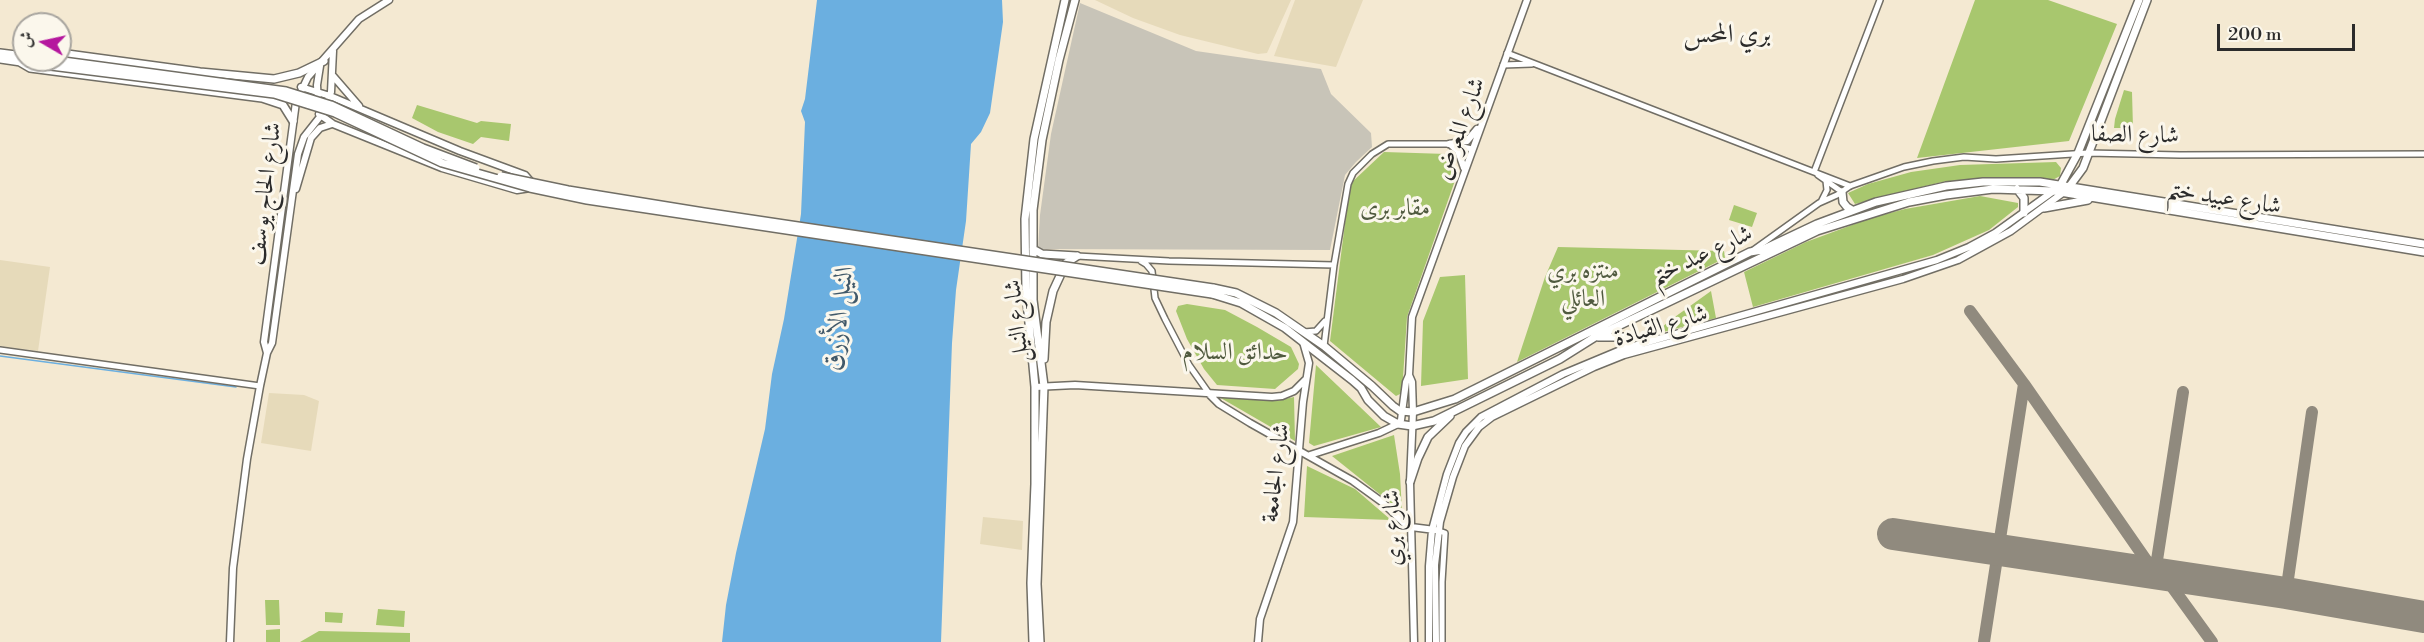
<!DOCTYPE html>
<meta charset="utf-8">
<style>
body{margin:0}
#map{position:relative;width:2424px;height:642px;overflow:hidden;background:#f4e9d2;font-family:"Libre Bodoni",Amiri,serif}
canvas{display:block}
.north{position:absolute;left:12px;top:12px;width:60px;height:60px;box-sizing:border-box;background:#fbf7ec;border:2px solid #a8a59f;border-radius:50%;rotate:279deg;font-size:16px;font-weight:700;line-height:24px;text-align:center;color:#2b2b2b}
.north::after{content:'';display:block;margin:auto;width:21px;height:27px;background:#b5179e;clip-path:polygon(50% 0,100% 100%,50% 72%,0 100%)}
.scale{position:absolute;left:2217px;top:24px;width:138px;height:27px;box-sizing:border-box;border:3px solid #2b2b2b;border-top:0;padding-left:8px;font-size:18px;line-height:21px;white-space:nowrap;color:#2b2b2b;-webkit-text-stroke:4px #fbf7ec;paint-order:stroke}
</style>
<div id="map">
<canvas width="2424" height="642"></canvas>
<div class="north">ش</div>
<div class="scale">200 m</div>
</div>
<script>
const g = document.querySelector('canvas').getContext('2d');
g.lineJoin = 'round';
function fillPath(path, color) { g.fillStyle = color; g.fill(path, 'evenodd'); }
const shape = rows => new Path2D(rows.map(r => 'M' + r).join(''));
function strokePath(path, color, width, dash) { g.strokeStyle = color; g.lineWidth = width; g.lineCap = dash ? 'butt' : 'round'; g.setLineDash(dash || []); g.stroke(path); }
function drawText(font, color, halo, rows, align = 'center') {
  g.font = font + ' "Libre Bodoni",Amiri,serif'; g.lineWidth = 6; g.setLineDash([]); g.textBaseline = 'middle'; g.strokeStyle = halo; g.fillStyle = color; for (const [text, x, y, turn = 0] of rows) {
    g.save(); g.translate(x, y); g.rotate((+turn || 0) * Math.PI / 180); g.textAlign = isNaN(turn) ? turn : align; if (halo) g.strokeText(text, 0, 0); g.fillText(text, 0, 0); g.restore();
  }
}
fillPath(shape([
 [1095,0,1291,0,1267,53,1258,54,1180,35,1133,18],
 [1295,0,1363,0,1336,67,1274,56],
 [0,260,50,267,38,351,0,346],
 [269,393,304,395,319,401,311,451,261,443],
 [983,517,1023,521,1022,550,980,544]
]), '#e6daba');
fillPath(shape([
 [1080,3,1196,51,1321,69,1331,94,1371,133,1372,147,1356,162,1345,175,1330,250,1038,249,1040,215,1051,134]
]), '#c8c4b8');
fillPath(shape([
 [1975,0,2048,0,2117,24,2069,141,1917,158],
 [2124,90,2132,92,2133,128,2114,128,2115,119],
 [417,105,477,123,481,121,511,124,509,141,481,137,473,144,438,132,412,118],
 [1384,152,1447,154,1458,172,1407,317,1402,393,1396,396,1330,341,1350,184],
 [2056,162,2061,168,2060,176,2049,182,2002,178,1942,182,1855,204,1848,193,1868,184,1911,172,1960,165],
 [1980,196,2018,203,2018,207,1989,230,1933,255,1753,307,1744,272,1806,242,1871,218,1905,209],
 [1734,205,1757,213,1752,227,1729,220],
 [1558,247,1724,251,1725,258,1517,362,1545,277],
 [1465,275,1468,379,1421,386,1423,321,1440,277],
 [1711,291,1716,318,1652,335,1672,319],
 [1187,304,1225,310,1257,327,1291,347,1299,364,1298,369,1275,389,1217,385,1204,369,1187,339,1176,311,1178,306],
 [1316,365,1381,427,1314,446,1309,443],
 [1219,397,1276,401,1294,397,1295,441],
 [1394,435,1400,474,1402,512,1332,456],
 [1307,466,1355,489,1391,520,1304,517],
 [265,600,279,600,280,625,266,625],
 [378,609,405,611,404,627,376,625],
 [325,612,343,613,342,623,325,622],
 [280,629,280,642,266,642,266,630],
 [319,631,410,633,410,642,300,642]
]), '#a8c76e');
fillPath(shape([
 [817,0,1002,0,1003,22,990,113,981,132,971,144,966,221,956,290,952,343,941,642,722,642,726,605,736,553,765,429,772,374,784,319,801,214,805,122,801,111,805,99]
]), '#6bafe0');
strokePath(shape([
 [0,356,236,387]
]), '#6bafe0', 1.5);
strokePath(shape([
 [1970,311,2024,384,2155,573,2170,584,2212,642],
 [2155,573,2183,392],
 [2286,593,2312,412],
 [1984,642,2024,384]
]), '#908a7e', 12);
strokePath(shape([
 [1893,534,2286,593,2424,617]
]), '#908a7e', 32);
const tertiary = shape([
 [1507,53,1850,186],
 [1503,65,1532,64],
 [1814,172,1880,0],
 [1818,175,1842,192],
 [1821,202,1827,190,1826,181],
 [1752,251,1819,203,1837,195,1850,186,1904,167,1933,161,1964,157,1996,159,2088,153,2180,155,2424,154],
 [1077,256,1169,261,1334,265],
 [1141,261,1146,264,1152,271,1155,298,1165,319,1189,365,1208,392],
 [1304,332,1316,331,1325,321],
 [1324,346,1334,265,1348,184,1353,173,1372,154,1388,144,1449,144,1472,149],
 [0,350,260,386],
 [1439,531,1445,533,1442,582,1442,642]
]);
const secondary = shape([
 [333,76,359,106],
 [301,87,330,96,460,151,525,175,531,182],
 [318,103,317,85,320,66],
 [319,114,333,124,442,168,517,190,530,188],
 [1449,144,1467,141,1477,129],
 [1450,144,1458,151,1464,168],
 [296,189,311,138,320,128,332,124],
 [267,353,264,342,296,102,308,77,359,19,389,0],
 [1409,375,1412,382,1413,412,1410,482,1414,642],
 [1035,387,1075,385,1272,397,1282,396,1294,391,1305,380],
 [1208,393,1219,404,1250,423,1353,481,1382,502,1405,524,1411,527,1435,530],
 [1310,455,1379,433,1398,424,1401,420,1406,382,1409,375,1412,317,1527,0],
 [230,642,233,568,247,459,260,386,267,353,272,343,298,154,304,137,323,113,331,92,333,51],
 [1258,642,1260,619,1293,522,1303,402,1309,363,1303,342],
 [1429,642,1429,566,1432,530,1447,474,1459,443,1466,432,1481,417,1563,374,1623,349,1937,260,1969,247,1995,233,2055,190],
 [1436,642,1435,565,1440,522,1453,477,1465,446,1479,427,1492,417,1594,367,1624,355,1903,279,1958,260,2011,231,2064,192]
]);
const primary = shape([
 [0,53,24,56],
 [60,53,200,72,274,79,299,73,324,61],
 [0,59,21,62],
 [18,61,30,68,262,98,283,105,293,121],
 [2060,186,2078,153,2139,0],
 [2069,187,2083,168,2147,0],
 [2017,189,2024,198,2024,213],
 [1842,192,1843,202,1847,207,1852,210],
 [2044,208,2088,200],
 [1033,249,1042,254,1077,256],
 [1213,288,1236,293,1276,313,1324,346,1372,386,1393,406,1400,411,1413,412,1455,399,1750,252,1762,250,1817,224,1876,202,1946,186,1983,182,2040,182,2424,244],
 [1212,294,1241,303,1285,328,1352,380,1361,388,1368,400,1384,416,1398,424,1412,426,1434,421,1560,359,1595,337,1817,231,1909,202,1946,195,1993,189,2054,191,2424,252],
 [1598,337,1624,337,1627,343,1623,349],
 [1044,359,1046,322,1053,291,1066,263,1077,256],
 [1410,482,1418,458,1428,437,1450,416],
 [1033,642,1031,583,1035,484,1035,387,1026,291,1025,219,1034,139,1065,0],
 [1040,642,1037,584,1044,386,1033,300,1033,210,1042,140,1059,60,1075,0]
]);
strokePath(tertiary, '#716e65', 8);
strokePath(secondary, '#716e65', 9);
strokePath(primary, '#716e65', 10);
strokePath(tertiary, '#fff', 5);
strokePath(secondary, '#fff', 6);
strokePath(primary, '#fff', 7);
const primaryBridge = shape([
 [56,60,286,91,331,105,423,148,476,168],
 [35,64,274,94,335,113,442,163,530,188,587,200,1212,294],
 [501,176,568,190,704,212,1213,288]
]);
strokePath(primaryBridge, '#716e65', 10, []);
strokePath(primaryBridge, '#fff', 7);
drawText('24px', '#2b2b2b', '#fbf7ec', [
 ["شارع المعرض",1461,129,-70],
 ["شارع الصفا",2135,136,1],
 ["شارع الحاج يوسف",266,194,-83],
 ["شارع عبيد ختم",2224,199,9],
 ["شارع عبد ختم",1702,256,-25],
 ["شارع النيل",1018,321,-96],
 ["شارع القيادة",1661,327,-16],
 ["شارع الجامعة",1277,473,-83],
 ["شارع بري",1394,528,-92]
]);
drawText('24px', '#505a3f', '#fbf7ec', [
 ["مقابر برى",1395,209],
 ["منتزه بري",1583,272],
 ["العائلي",1583,300],
 ["حدائق السلام",1235,353]
]);
drawText('26px', '#2b2b2b', '#fbf7ec', [
 ["بري المحس",1727,36]
]);
drawText('italic 26px', '#41596a', '#fbf7ec', [
 ["النيل الأزرق",840,318,-83]
]);
</script>
